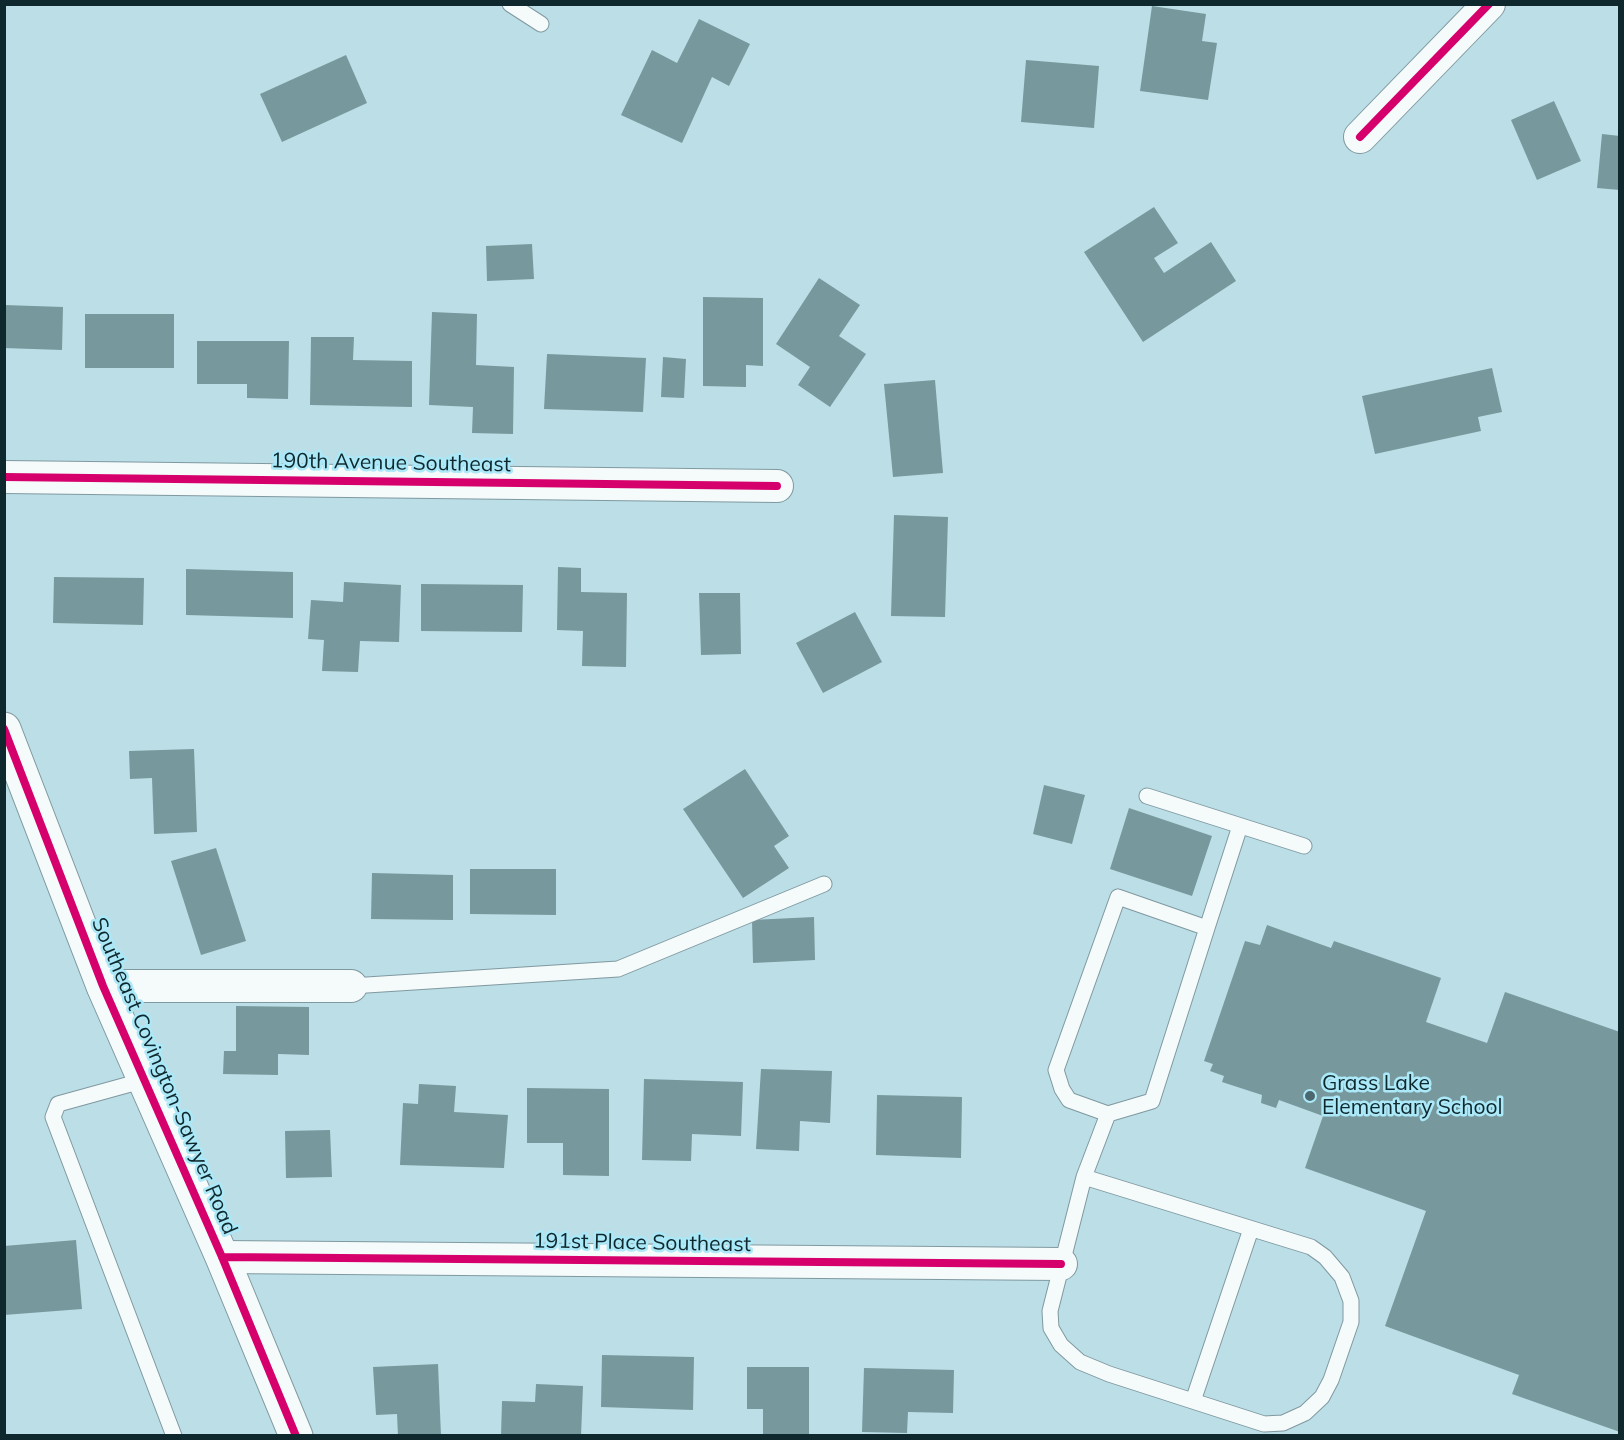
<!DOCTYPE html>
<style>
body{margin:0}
#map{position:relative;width:1624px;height:1440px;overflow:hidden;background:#bcdee6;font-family:Mulish,sans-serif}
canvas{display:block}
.frame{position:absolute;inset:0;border:6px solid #0f282e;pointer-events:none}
</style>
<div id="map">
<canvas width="1624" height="1440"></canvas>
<div class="frame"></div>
</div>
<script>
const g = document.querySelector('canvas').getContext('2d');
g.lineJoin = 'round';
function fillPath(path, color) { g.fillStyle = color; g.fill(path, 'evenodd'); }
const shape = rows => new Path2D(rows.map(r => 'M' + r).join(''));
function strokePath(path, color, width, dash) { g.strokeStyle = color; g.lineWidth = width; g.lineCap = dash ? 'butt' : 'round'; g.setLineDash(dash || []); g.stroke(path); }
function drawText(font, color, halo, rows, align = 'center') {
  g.font = font + ' Mulish,sans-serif'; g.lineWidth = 5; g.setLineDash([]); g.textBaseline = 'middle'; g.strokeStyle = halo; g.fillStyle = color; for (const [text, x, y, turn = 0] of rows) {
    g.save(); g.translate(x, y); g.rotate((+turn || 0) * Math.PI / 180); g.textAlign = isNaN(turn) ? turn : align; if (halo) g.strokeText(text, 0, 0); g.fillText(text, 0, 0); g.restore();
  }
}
fillPath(shape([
 [1152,6,1206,14,1202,41,1217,43,1208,100,1140,91],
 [699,19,750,44,729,86,712,77,682,143,621,115,652,50,677,63],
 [346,55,367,103,282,142,260,94],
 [1026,60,1099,66,1094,128,1021,122],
 [1554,101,1581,161,1537,180,1511,120],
 [1602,134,1620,136,1620,190,1597,188],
 [1154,207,1178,243,1154,258,1164,273,1211,242,1236,281,1143,342,1084,252],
 [532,244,534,279,487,281,486,246],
 [819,278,860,305,839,336,866,354,830,407,798,385,810,367,776,344],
 [703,297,763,298,763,366,746,365,746,387,703,386],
 [4,305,63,307,62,350,4,348],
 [432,312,477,314,476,365,514,367,513,434,472,433,473,407,429,405],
 [85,314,174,314,174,368,85,368],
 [311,337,354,337,353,360,412,361,412,407,310,405],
 [197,341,289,341,288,399,247,398,247,384,197,384],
 [547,354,646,358,643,412,544,409],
 [663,357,686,359,684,398,661,397],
 [1492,368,1502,412,1478,417,1481,431,1375,454,1362,396],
 [935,380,943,473,893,477,884,384],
 [894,515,948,517,945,617,891,616],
 [558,567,581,568,581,592,627,593,626,667,582,666,583,631,557,630],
 [186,569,293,572,293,618,186,615],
 [54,577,144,578,143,625,53,623],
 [344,582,401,585,399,642,360,641,358,672,322,671,324,640,308,639,311,600,343,602],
 [421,584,523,585,522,632,421,631],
 [699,593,740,593,741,654,701,655],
 [855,612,882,662,823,693,796,643],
 [194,749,197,832,154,834,152,778,130,779,129,751],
 [745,769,789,836,774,846,789,868,743,898,683,809],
 [1044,785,1085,795,1072,844,1033,834],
 [1129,808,1212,836,1192,896,1110,869],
 [216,848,246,941,201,955,171,861],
 [470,869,556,869,556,915,470,914],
 [372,873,453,875,453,920,371,919],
 [814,917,815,960,753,963,752,920],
 [1267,925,1331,948,1334,941,1441,978,1426,1022,1487,1043,1505,992,1620,1032,1620,1432,1512,1394,1519,1375,1385,1326,1426,1211,1305,1168,1323,1116,1279,1100,1276,1108,1261,1103,1262,1095,1222,1082,1224,1076,1210,1071,1213,1064,1204,1061,1245,941,1260,945],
 [236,1006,309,1007,309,1055,278,1054,278,1075,223,1074,224,1051,236,1051],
 [761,1069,832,1071,830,1123,800,1121,799,1151,756,1149],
 [644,1079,743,1082,741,1136,692,1134,691,1161,642,1160],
 [419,1084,456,1086,454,1112,508,1115,504,1168,400,1165,403,1103,418,1104],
 [527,1088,609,1089,609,1176,563,1175,563,1143,527,1143],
 [877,1095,962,1097,961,1158,876,1155],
 [330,1130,332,1177,286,1178,285,1131],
 [76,1240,82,1309,4,1315,4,1246],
 [602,1355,694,1357,693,1410,601,1407],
 [438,1364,441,1436,398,1436,397,1414,376,1415,373,1367],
 [747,1367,809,1367,809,1436,763,1436,763,1409,747,1409],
 [864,1368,954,1370,953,1413,908,1412,907,1433,862,1432],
 [536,1384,583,1386,581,1436,501,1436,502,1401,535,1402]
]), '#77989c');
const service = shape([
 [510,4,541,24],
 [1147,796,1304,846],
 [1118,897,1207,928,1152,1101,1108,1114,1069,1100,1062,1089,1056,1070,1118,897],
 [1207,928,1240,826],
 [351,986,618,969,824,884],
 [145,1080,58,1104,53,1117,174,1436],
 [1084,1177,1311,1247,1325,1257,1342,1277,1351,1301,1351,1322,1331,1380,1322,1397,1305,1413,1283,1423,1264,1424,1109,1374,1080,1362,1061,1345,1051,1328,1050,1311,1084,1177,1108,1114],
 [1193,1401,1251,1229]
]);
const minor = shape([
 [1360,137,1489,4],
 [4,477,777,486],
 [103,986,351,986],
 [222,1257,1061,1264]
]);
const tertiary = shape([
 [4,729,103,986,222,1257,296,1436]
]);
strokePath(service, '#7f99a0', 17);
strokePath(minor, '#7f99a0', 34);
strokePath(tertiary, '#7f99a0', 35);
strokePath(service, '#f5fafb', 15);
strokePath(minor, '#f5fafb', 32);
strokePath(tertiary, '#f5fafb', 33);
strokePath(shape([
 [1360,137,1489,4],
 [4,477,777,486],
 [4,729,103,986,222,1257,296,1436],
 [222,1257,1061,1264]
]), '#d6006c', 8);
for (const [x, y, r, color] of [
 [1310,1096,6,"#4c686e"]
]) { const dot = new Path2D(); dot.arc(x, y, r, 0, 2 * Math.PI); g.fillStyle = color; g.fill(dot); strokePath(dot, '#abe8f8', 2); }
drawText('21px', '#0f282e', '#abe8f8', [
 ["190th Avenue Southeast",391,463,1],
 ["Southeast Covington-Sawyer Road",164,1076,67],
 ["191st Place Southeast",642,1243,1]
]);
drawText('21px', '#0f282e', '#abe8f8', [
 ["Grass Lake",1322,1084],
 ["Elementary School",1322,1108]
], 'left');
</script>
